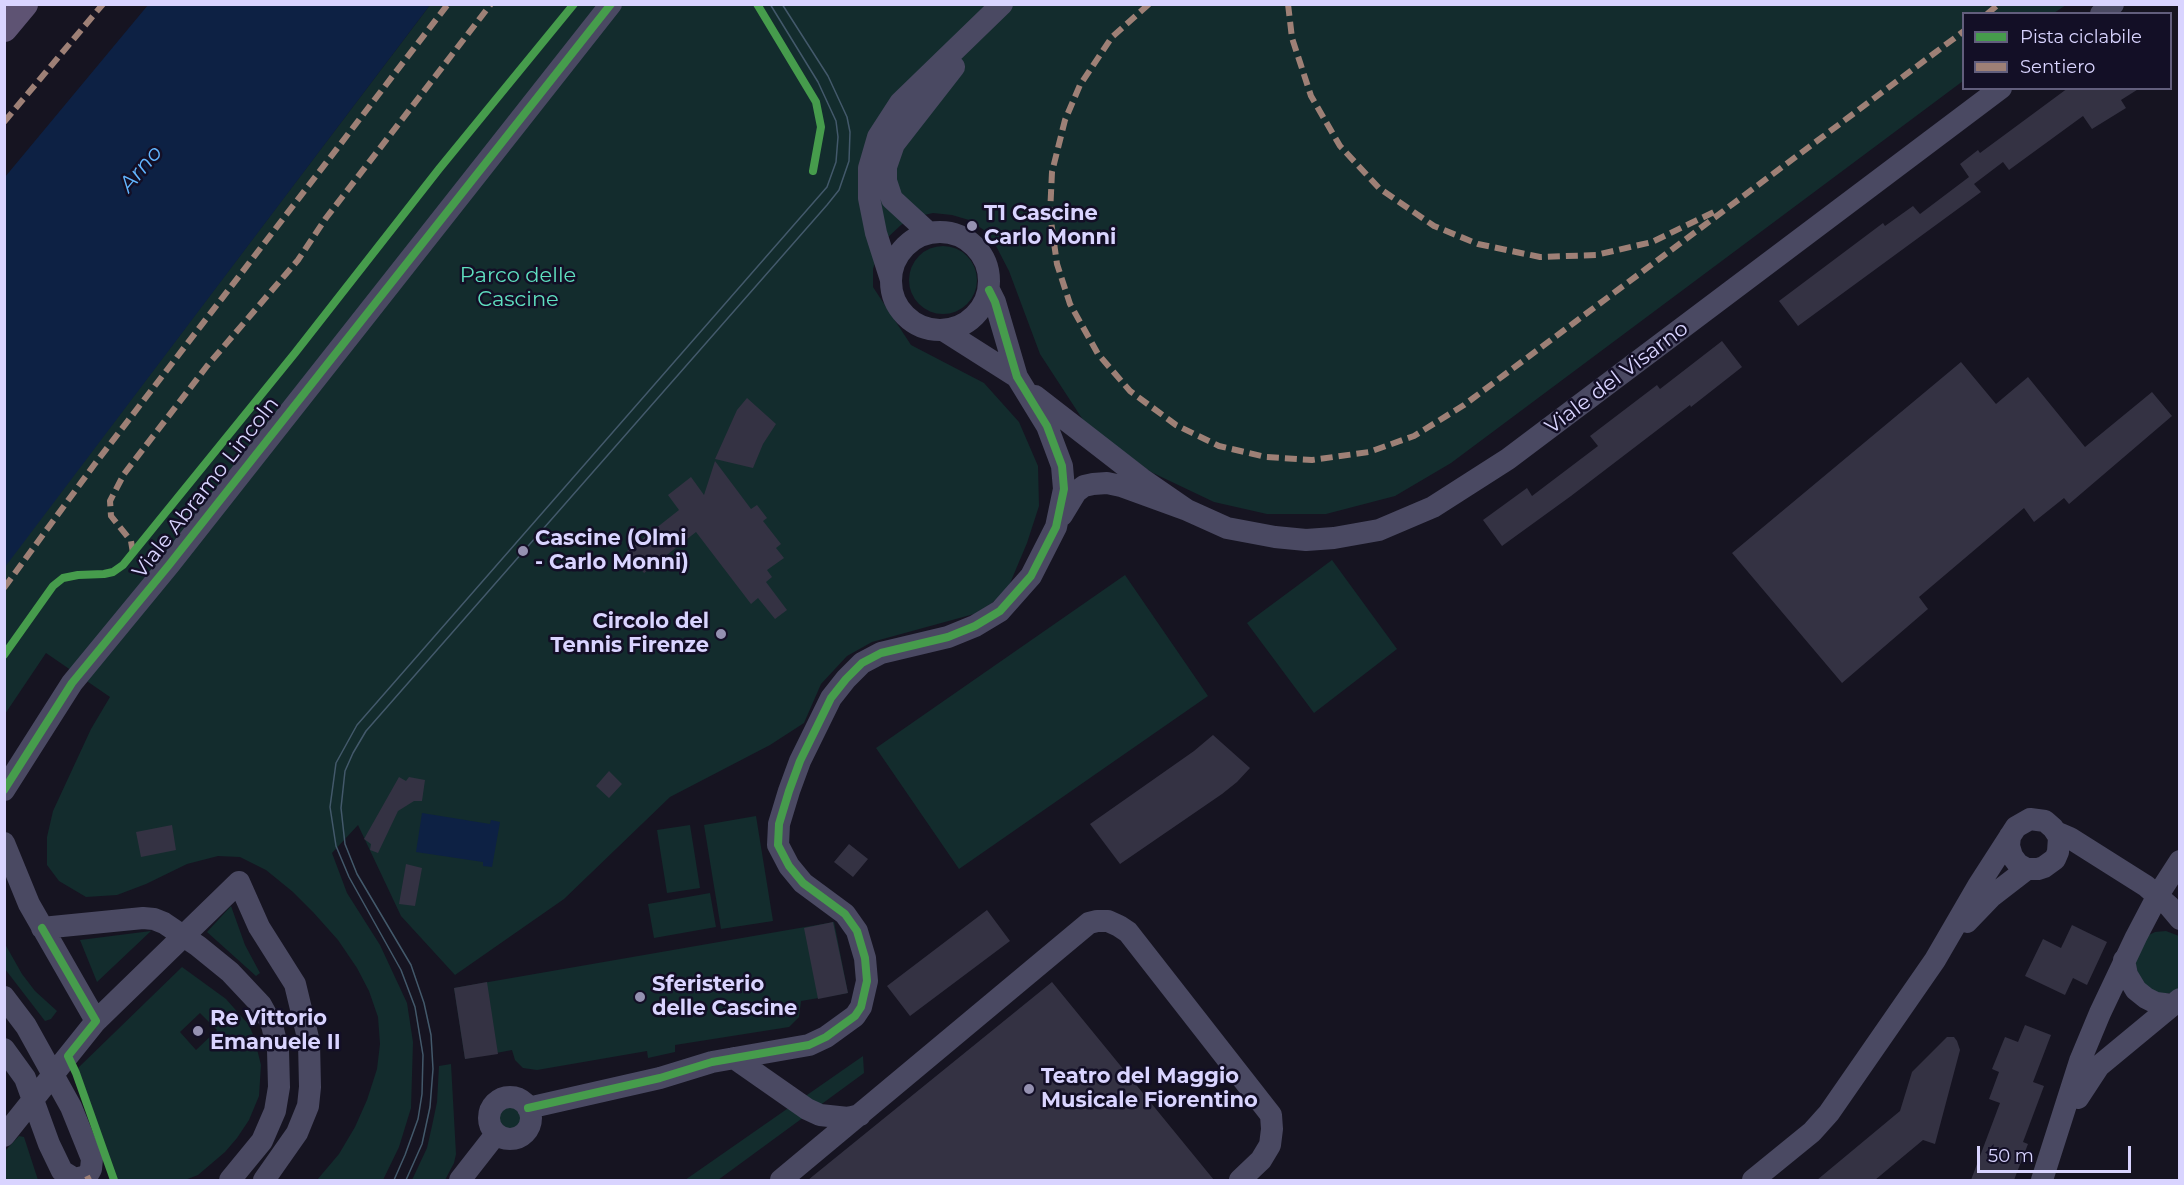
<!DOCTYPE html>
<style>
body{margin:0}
#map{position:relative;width:2184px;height:1185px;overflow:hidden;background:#161421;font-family:Montserrat,sans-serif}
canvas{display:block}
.frame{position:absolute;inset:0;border:6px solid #d9d4ff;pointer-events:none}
.legend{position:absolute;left:1962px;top:12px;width:210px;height:78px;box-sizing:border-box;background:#130f26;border:2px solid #625e7d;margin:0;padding:8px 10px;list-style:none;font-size:18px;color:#d9d4ff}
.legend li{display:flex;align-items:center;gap:12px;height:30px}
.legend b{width:30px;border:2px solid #625e7d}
.scale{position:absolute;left:1977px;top:1146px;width:154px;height:27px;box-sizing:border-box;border:3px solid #d9d4ff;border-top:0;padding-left:8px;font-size:18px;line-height:21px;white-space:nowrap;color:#d9d4ff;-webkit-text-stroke:4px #130f26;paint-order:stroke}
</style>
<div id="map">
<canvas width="2184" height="1185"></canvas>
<div class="frame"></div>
<ul class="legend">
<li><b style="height:8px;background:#469c4c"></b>Pista ciclabile</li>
<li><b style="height:8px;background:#9e8076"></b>Sentiero</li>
</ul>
<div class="scale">50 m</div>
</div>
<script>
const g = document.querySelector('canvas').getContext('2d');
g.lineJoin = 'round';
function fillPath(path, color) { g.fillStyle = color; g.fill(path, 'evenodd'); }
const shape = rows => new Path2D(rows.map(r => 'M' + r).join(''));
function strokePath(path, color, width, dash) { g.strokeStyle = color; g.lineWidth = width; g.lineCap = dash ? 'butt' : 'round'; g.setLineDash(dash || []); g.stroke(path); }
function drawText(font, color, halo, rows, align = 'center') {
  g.font = font + ' Montserrat,sans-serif'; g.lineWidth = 5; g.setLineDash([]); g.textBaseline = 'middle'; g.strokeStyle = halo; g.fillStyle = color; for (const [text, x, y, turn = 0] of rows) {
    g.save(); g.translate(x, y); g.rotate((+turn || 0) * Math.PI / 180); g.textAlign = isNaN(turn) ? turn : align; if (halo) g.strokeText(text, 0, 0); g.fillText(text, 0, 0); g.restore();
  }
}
fillPath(shape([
 [430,5,2066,5,2054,13,1964,14,1963,81,1451,463,1395,496,1326,514,1267,514,1214,502,1151,472,1085,423,1040,354,1009,271,995,244,984,230,969,220,952,215,933,213,915,217,901,225,886,239,878,253,873,269,873,287,911,345,984,383,1019,422,1038,466,1039,506,1027,543,1008,588,992,603,974,614,872,642,847,656,821,684,804,723,770,745,670,797,564,899,455,975,401,916,358,825,332,853,347,893,380,945,407,1003,413,1042,411,1108,399,1147,383,1180,317,1180,339,1154,355,1127,367,1100,377,1069,380,1044,378,1017,369,991,357,968,338,940,313,912,293,892,266,870,240,857,218,856,187,864,146,884,117,895,86,897,59,881,47,865,47,837,53,811,91,729,110,697,46,653,5,714,4,567],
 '909 280a34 34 0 1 1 68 0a34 34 0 1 1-68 0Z',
 [1332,560,1397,649,1314,713,1247,623],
 [1125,575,1208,696,959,869,876,748],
 [756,816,773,921,721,929,704,825],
 [690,825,700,888,667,893,657,830],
 [710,893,716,927,654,938,648,904],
 [231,906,245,945,260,973,256,976,207,932],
 [834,922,848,993,801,1001,799,1017,789,1027,675,1045,675,1052,648,1058,647,1051,537,1070,523,1068,515,1060,512,1050,465,1059,454,988],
 [151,931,97,982,80,940],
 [2166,931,2179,936,2179,989,2171,993,2160,994,2141,985,2133,954,2145,937,2155,932],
 [5,944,22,974,35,991,57,1011,51,1019,45,1021,5,969],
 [182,967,226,999,249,1025,254,1037,261,1065,259,1096,249,1120,237,1138,225,1152,198,1175,185,1180,117,1180,78,1068],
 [200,1013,217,1030,196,1050,180,1032],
 [863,1056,864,1073,718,1180,685,1180],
 [451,1064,456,1154,454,1163,445,1180,412,1180,427,1148,432,1126,437,1102,439,1066],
 '493 1118a17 17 0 1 1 34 0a17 17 0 1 1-34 0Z',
 [19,1136,24,1137,38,1180,5,1180,5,1151]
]), '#132c2d');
fillPath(shape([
 [148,5,430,5,5,567,5,177],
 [422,813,490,824,491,820,500,822,492,867,483,866,483,862,416,852]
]), '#0d2144');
fillPath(shape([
 [2068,88,2140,88,2121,100,2126,108,2092,129,2083,116,2009,170,2003,162,1974,184,1981,192,1798,326,1779,301,1883,223,1885,226,1913,206,1920,214,1969,177,1960,164,1978,150,1980,153],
 [1722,341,1742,367,1691,407,1690,405,1571,496,1502,546,1483,520,1527,488,1532,496,1598,446,1590,436,1657,385,1660,389],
 [1961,362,1996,404,2028,377,2085,447,2152,392,2172,416,2069,504,2064,498,2034,522,2024,508,1919,597,1928,609,1842,683,1732,553],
 [747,398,776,424,763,444,753,468,715,459,737,410],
 [715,461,751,509,757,505,767,518,763,521,781,544,776,548,784,558,767,570,772,577,766,582,787,610,775,619,758,598,751,604,696,532,644,573,627,551,679,510,668,495,691,477,704,495],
 [1213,735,1250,768,1237,782,1222,794,1120,864,1090,824,1194,751],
 [609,771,622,784,609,798,596,786],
 [399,777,406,781,409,777,425,780,422,801,414,801,398,811,378,853,370,850,371,844,364,839],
 [172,825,176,850,141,857,136,832],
 [849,844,868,859,853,877,834,862],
 [406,864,422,868,415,906,399,904],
 [987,910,1010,941,910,1016,887,986],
 [833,922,848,993,818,999,804,928],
 [2072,925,2107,942,2087,985,2073,978,2065,995,2025,976,2043,939,2061,948],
 [487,982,498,1054,465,1059,454,988],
 [1052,982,1214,1180,808,1180,877,1124],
 [2025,1025,2051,1035,2033,1082,2044,1086,2023,1142,2028,1144,2014,1180,1971,1180,2000,1103,1989,1099,1999,1072,1992,1069,2005,1037,2018,1042],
 [1947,1037,1954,1037,1957,1041,1960,1050,1935,1144,1923,1140,1875,1180,1817,1180,1900,1111,1912,1072]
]), '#343243');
strokePath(shape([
 [2101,14,2113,4],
 '891 281a49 49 0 1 1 98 0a49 49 0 1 1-98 0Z',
 [929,233,892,199,886,181,886,167,894,144,954,67],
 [891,280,876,233,869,198,869,168,878,137,900,103,1002,4],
 [943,330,1017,377],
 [1035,396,1142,479,1187,510,1121,486,1107,483,1093,484,1084,486,1076,492,1062,515],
 [1187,510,1227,528,1275,537,1306,540,1334,538,1379,530,1433,507,1508,459,2001,88],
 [4,790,72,683,169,565,611,4],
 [2056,832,2070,838,2146,886,2169,906,2180,919],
 [4,843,29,904,96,1021],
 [1967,922,1992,896,2027,869],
 [42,928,143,918,154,919,164,923,198,946,230,972,261,1005,272,1025,278,1050,279,1087,275,1111,262,1141,230,1180],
 [2124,960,2127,975,2136,990,2146,998,2156,1003,2172,1005],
 [4,997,26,1026,71,1107,92,1159,91,1169,87,1176,75,1179,62,1171,49,1144,25,1078,4,1049],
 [734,1058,807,1109,820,1115,848,1118,860,1115],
 '489 1118a21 21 0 1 1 42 0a21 21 0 1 1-42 0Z',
 [2078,1098,2099,1066,2180,999],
 [528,1108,660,1078,712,1062,809,1045,826,1037,855,1016,861,1007,867,981,865,958,857,931,845,914,803,883,789,866,778,845,779,824,789,791,800,761,831,698,846,679,862,663,881,653,948,637,975,626,1000,611,1031,576,1056,527,1064,489,1062,466,1047,426,1017,377,995,302,989,290],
 [4,1136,96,1021,239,882,259,927,295,984,309,1042,310,1087,308,1106,297,1133,264,1180],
 [460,1180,496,1134],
 [781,1180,1089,923,1097,921,1108,921,1119,926,1128,932,1271,1115,1272,1129,1270,1145,1261,1160,1240,1180],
 [1753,1180,1812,1132,1829,1113,1935,960,1978,886,2016,827,2030,819,2045,821,2053,828,2059,837,2058,852,2055,859,2044,867,2038,869,2027,869,2018,864,2012,856,2009,846,2010,836],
 [2042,1180,2080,1061,2100,1013,2136,937,2158,895,2180,861]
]), '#4a4962', 22);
strokePath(shape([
 [4,28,24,4]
]), '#5e5373', 28);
strokePath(shape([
 [394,1180,405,1155,418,1119,422,1094,423,1055,415,1007,401,970,349,877,336,846,330,807,336,763,357,725,827,187,836,162,838,137,836,121,818,82,770,4],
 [406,1180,422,1144,430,1107,433,1069,431,1035,424,1003,411,965,357,874,345,844,341,808,345,771,353,753,366,731,827,205,839,190,849,161,850,132,847,117,828,76,782,4]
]), '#43596b', 1.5);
strokePath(shape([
 [1149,4,1112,37,1080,85,1065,120,1052,172,1050,214,1057,264,1070,304,1098,354,1130,391,1176,425,1219,446,1266,457,1312,460,1369,452,1414,436,1464,405,1964,31],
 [1288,4,1292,38,1311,96,1340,146,1379,188,1434,226,1478,244,1540,257,1596,255,1652,242,1714,212],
 [1987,14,1999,4],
 [4,122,103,4],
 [133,553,131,541,111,516,110,501,124,474,207,366,298,260,326,218,491,4],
 [4,588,94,465,448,4],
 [87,1176,89,1180]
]), '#9e8076', 6, [12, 6]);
strokePath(shape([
 [757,4,816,102,821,127,813,171],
 [4,655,53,586,63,578,78,575,104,574,113,572,123,565,295,353,439,169,574,4],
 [4,790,72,683,169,565,611,4],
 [42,928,96,1021,68,1056,76,1073,114,1180],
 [528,1108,660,1078,712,1062,809,1045,826,1037,855,1016,861,1007,867,981,865,958,857,931,845,914,803,883,789,866,778,845,779,824,789,791,800,761,831,698,846,679,862,663,881,653,948,637,975,626,1000,611,1031,576,1056,527,1064,489,1062,466,1047,426,1017,377,995,302,989,290]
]), '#469c4c', 8);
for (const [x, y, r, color] of [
 [972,226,6,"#9591b1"],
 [523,551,6,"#9591b1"],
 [721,634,6,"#9591b1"],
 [640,997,6,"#9591b1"],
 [198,1031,6,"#9591b1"],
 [1029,1089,6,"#9591b1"]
]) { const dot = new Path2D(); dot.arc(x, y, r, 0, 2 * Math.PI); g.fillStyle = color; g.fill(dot); strokePath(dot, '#130f26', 2); }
drawText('bold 21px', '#d9d4ff', '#130f26', [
 ["T1 Cascine",984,214],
 ["Carlo Monni",984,238],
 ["Cascine (Olmi",535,539],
 ["- Carlo Monni)",535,563],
 ["Circolo del",709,622,"right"],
 ["Tennis Firenze",709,646,"right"],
 ["Sferisterio",652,985],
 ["delle Cascine",652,1009],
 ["Re Vittorio",210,1019],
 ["Emanuele II",210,1043],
 ["Teatro del Maggio",1041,1077],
 ["Musicale Fiorentino",1041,1101]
], 'left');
drawText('21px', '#5fe0c0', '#130f26', [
 ["Parco delle",518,276],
 ["Cascine",518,300]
]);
drawText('21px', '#d9d4ff', '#130f26', [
 ["Viale del Visarno",1617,378,-37],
 ["Viale Abramo Lincoln",206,488,-52]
]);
drawText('italic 22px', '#62b6ff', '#130f26', [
 ["Arno",141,169,-50]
]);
</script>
